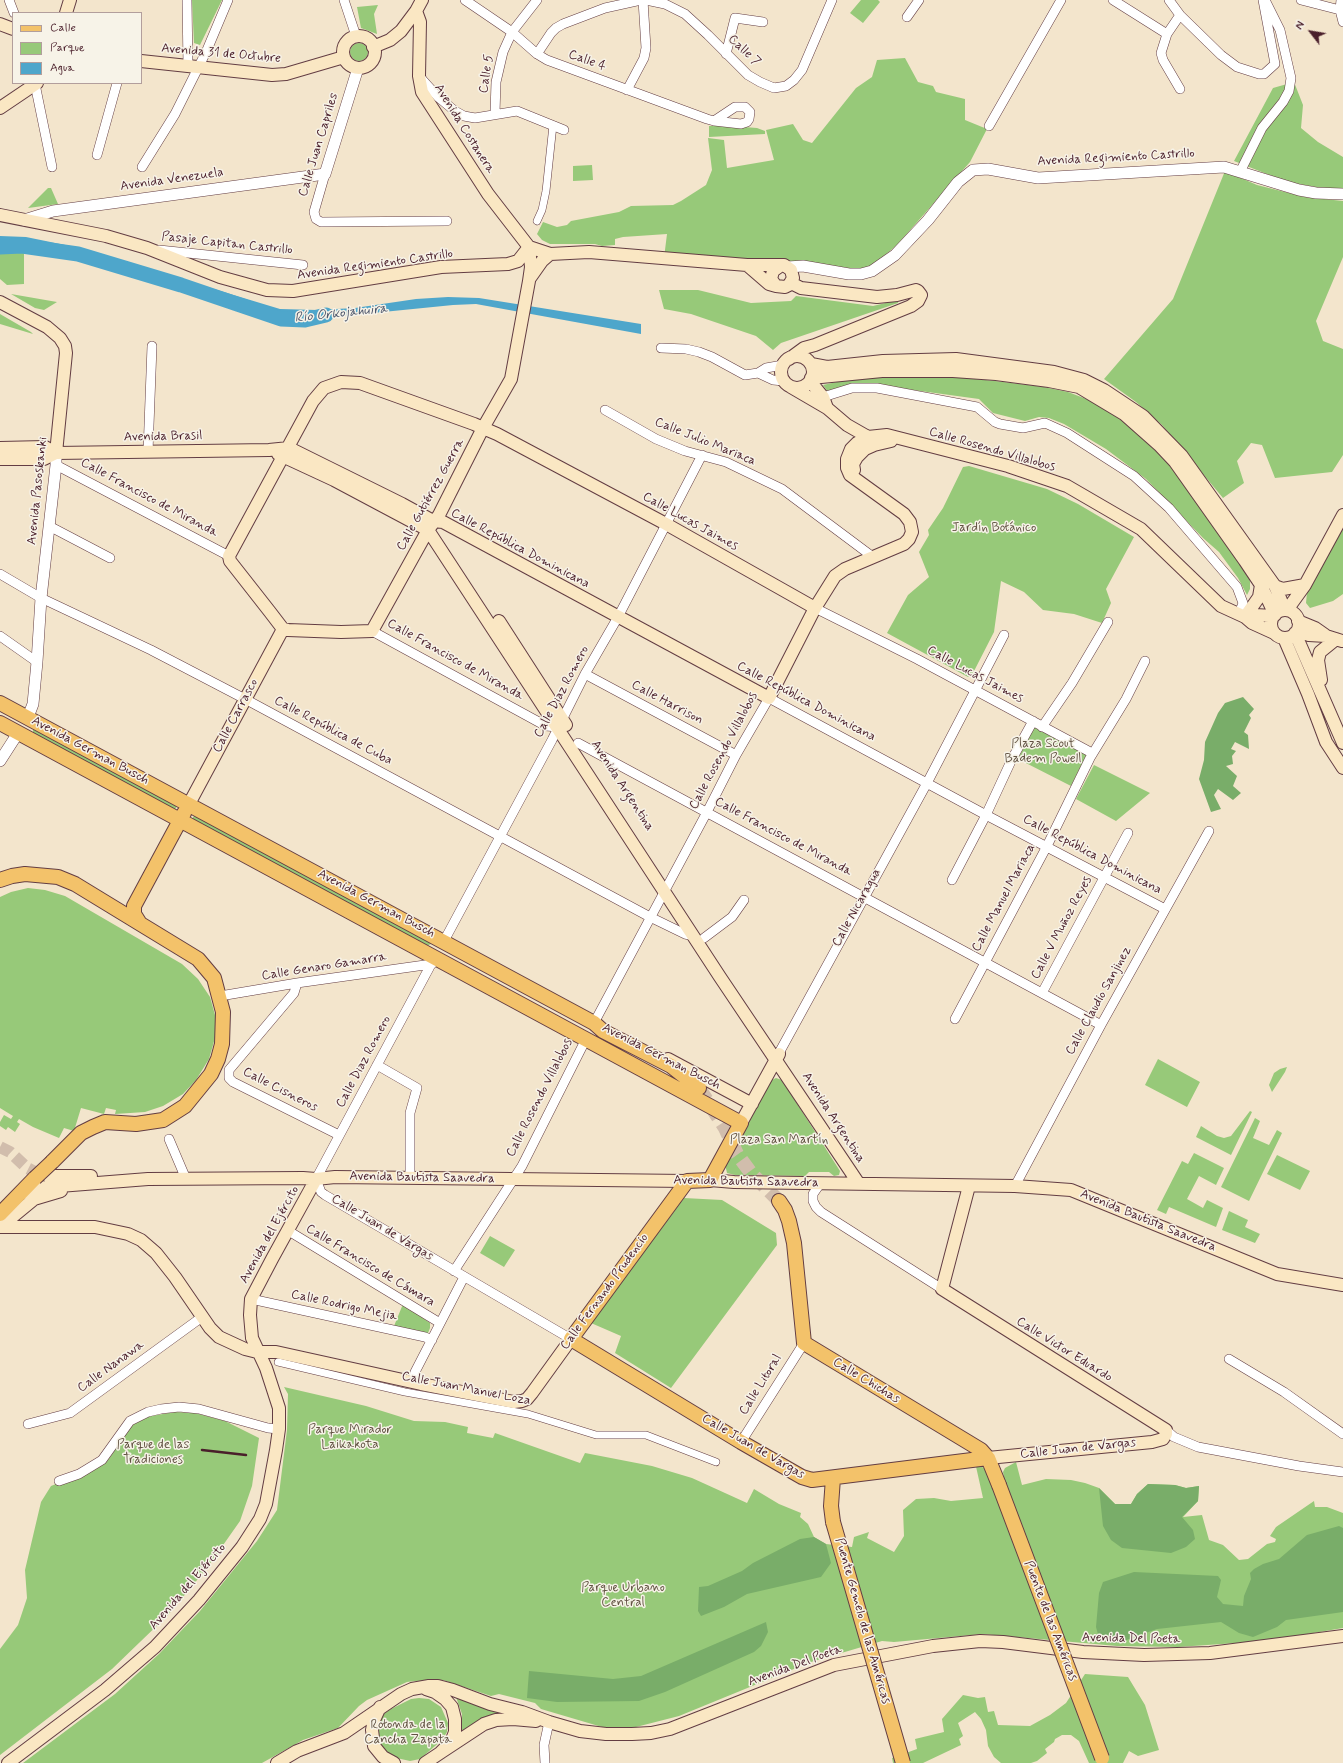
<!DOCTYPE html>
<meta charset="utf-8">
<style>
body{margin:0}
#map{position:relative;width:1343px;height:1763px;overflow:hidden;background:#f3e5cc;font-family:Mynerve,sans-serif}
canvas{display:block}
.legend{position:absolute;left:12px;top:12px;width:130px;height:72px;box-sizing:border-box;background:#f7f3e8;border:1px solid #b29e9c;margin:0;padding:5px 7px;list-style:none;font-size:12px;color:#4a1f2b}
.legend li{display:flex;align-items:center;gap:8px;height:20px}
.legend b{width:20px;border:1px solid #b29e9c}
.north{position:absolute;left:1291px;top:12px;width:40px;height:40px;-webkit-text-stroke:3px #f7f3e8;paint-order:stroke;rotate:301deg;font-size:11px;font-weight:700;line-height:16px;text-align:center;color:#4a1f2b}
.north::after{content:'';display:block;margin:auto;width:14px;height:18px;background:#4a1f2b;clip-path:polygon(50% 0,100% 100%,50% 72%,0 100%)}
</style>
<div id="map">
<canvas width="1343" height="1763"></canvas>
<ul class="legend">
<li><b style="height:5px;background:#f3c26a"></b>Calle</li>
<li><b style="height:11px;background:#97c979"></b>Parque</li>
<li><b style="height:11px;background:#4ea6cb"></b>Agua</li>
</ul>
<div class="north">N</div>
</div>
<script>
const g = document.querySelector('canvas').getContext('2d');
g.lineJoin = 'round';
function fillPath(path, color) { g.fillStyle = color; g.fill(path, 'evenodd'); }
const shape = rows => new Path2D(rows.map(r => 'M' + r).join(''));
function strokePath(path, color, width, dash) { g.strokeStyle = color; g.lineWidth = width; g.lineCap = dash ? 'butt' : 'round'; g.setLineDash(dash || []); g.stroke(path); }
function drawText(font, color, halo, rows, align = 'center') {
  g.font = font + ' Mynerve,sans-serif'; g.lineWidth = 3; g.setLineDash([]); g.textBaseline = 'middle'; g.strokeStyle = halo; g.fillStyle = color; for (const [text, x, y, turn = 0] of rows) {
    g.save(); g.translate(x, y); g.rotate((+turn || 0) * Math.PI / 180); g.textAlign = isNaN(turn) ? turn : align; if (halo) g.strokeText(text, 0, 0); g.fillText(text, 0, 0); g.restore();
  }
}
fillPath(shape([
 [192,0,222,0,200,45,194,43],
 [861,0,878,0,880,2,863,23,850,13],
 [378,5,374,14,377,34,361,28,357,7],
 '350 52a9 9 0 1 1 18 0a9 9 0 1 1-18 0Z',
 [905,58,918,82,933,86,936,92,965,99,965,120,987,129,970,162,897,245,873,265,862,269,774,262,664,258,667,234,623,237,615,239,615,245,602,246,595,244,550,244,542,240,537,234,543,222,557,227,567,225,571,221,619,212,631,206,673,205,681,201,706,185,712,170,708,138,724,140,727,168,774,160,766,130,793,124,803,140,812,143,856,88,872,77,877,60],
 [1294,82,1303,105,1301,128,1318,142,1343,157,1343,188,1322,188,1287,182,1234,161,1273,88],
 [709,126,731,126,757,128,765,131,765,134,709,137],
 [592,165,593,180,573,181,573,166],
 [1225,171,1257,185,1305,197,1343,201,1343,257,1316,321,1323,341,1343,349,1343,455,1332,472,1275,478,1262,445,1251,443,1237,461,1244,483,1223,498,1162,425,1136,402,1104,379,1173,299],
 [48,188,51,188,58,204,28,208],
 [0,249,24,249,24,284,7,285,0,279],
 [659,290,698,290,751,303,791,301,796,296,873,306,898,300,898,303,781,343,773,350,756,336,691,314,664,309],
 [11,294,57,302,44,310,35,308],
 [0,314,31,332,33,334,0,324],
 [936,375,995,381,1044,387,1068,392,1102,405,1127,422,1158,451,1183,481,1247,574,1250,581,1250,589,1247,595,1238,578,1219,552,1203,538,1146,479,1106,449,1064,424,1049,418,1039,417,1025,421,993,413,979,399,862,383,828,392,823,385,846,380,872,377],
 [969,466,1047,489,1078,504,1134,537,1106,589,1111,603,1102,623,1074,614,1043,610,1024,592,1001,581,994,632,972,675,968,677,887,633,908,595,929,577,919,552,929,535,928,530,943,508,963,467],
 [1343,522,1343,594,1333,601,1310,608,1306,603,1307,593],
 [1034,727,1087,754,1071,786,1018,759],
 [35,728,177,805,176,808,174,810,33,734,33,730],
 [1094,765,1150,793,1116,821,1076,799],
 [196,815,431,942,431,944,426,946,193,820,193,817],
 [28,888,45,890,65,896,182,964,198,979,210,997,215,1015,215,1038,209,1059,196,1080,183,1094,163,1106,145,1112,115,1114,116,1110,106,1108,104,1114,81,1108,74,1131,64,1128,59,1138,33,1127,19,1119,17,1122,20,1124,15,1132,8,1127,6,1130,0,1126,0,1122,4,1115,11,1119,13,1116,0,1108,0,897,11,892],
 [1158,1059,1200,1082,1187,1107,1145,1085],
 [1287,1067,1285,1072,1272,1092,1269,1085,1274,1073,1280,1069],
 [776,1078,782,1080,840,1171,839,1175,834,1176,829,1172,809,1172,805,1176,735,1175,727,1173,725,1164,770,1081],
 [1250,1111,1252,1112,1231,1155,1196,1137,1201,1126,1217,1136,1224,1138,1231,1136],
 [1255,1118,1260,1121,1253,1138,1269,1145,1277,1130,1282,1133,1249,1201,1221,1187],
 [1194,1153,1224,1168,1216,1185,1199,1176,1187,1199,1203,1208,1207,1200,1223,1208,1216,1227,1169,1207,1166,1214,1157,1210,1182,1161,1188,1164],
 [1277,1155,1310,1171,1300,1190,1267,1174],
 [684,1198,722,1200,776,1233,777,1245,671,1388,615,1353,621,1336,591,1323],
 [1229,1211,1248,1220,1245,1227,1260,1234,1255,1243,1222,1230],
 [490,1236,515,1250,504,1267,480,1253],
 [403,1304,430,1323,430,1328,428,1333,422,1333,394,1326],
 [284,1387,366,1406,414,1421,445,1422,468,1427,467,1433,493,1438,495,1433,580,1463,585,1453,652,1466,692,1478,747,1503,754,1489,779,1504,801,1513,800,1517,808,1524,814,1537,826,1544,852,1547,854,1537,869,1532,867,1538,894,1552,904,1536,903,1510,916,1499,934,1498,951,1501,983,1498,975,1462,1005,1483,1003,1472,1005,1468,1016,1462,1022,1485,1046,1479,1071,1480,1085,1483,1099,1488,1115,1504,1131,1504,1137,1494,1148,1484,1175,1485,1186,1488,1199,1486,1198,1501,1183,1517,1202,1515,1209,1540,1223,1545,1239,1560,1248,1559,1267,1544,1275,1542,1276,1539,1270,1536,1276,1527,1314,1501,1315,1507,1327,1507,1343,1513,1343,1628,1266,1641,1178,1647,1117,1646,983,1634,894,1642,882,1641,811,1662,679,1716,636,1727,602,1727,541,1709,535,1703,499,1694,491,1696,443,1680,415,1681,407,1682,367,1700,359,1706,338,1728,303,1740,262,1763,23,1763,115,1694,159,1654,200,1611,257,1541,277,1510,287,1430,288,1394],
 [175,1412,195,1413,225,1421,259,1438,252,1486,240,1521,207,1568,168,1615,112,1669,0,1755,0,1649,18,1625,27,1598,25,1570,41,1502,51,1486,71,1478,82,1477,108,1460,131,1426,135,1422,151,1416],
 [1085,1674,1128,1677,1145,1705,1159,1750,1138,1756,1129,1751,1123,1763,1089,1763,1079,1741,1071,1735,1062,1735,1055,1739,1054,1742,1045,1749,1047,1753,1037,1761,1031,1763,1001,1763,994,1757,988,1746,986,1730,981,1719,975,1712,958,1723,963,1736,959,1739,961,1745,923,1763,893,1763,892,1758,917,1749,915,1739,944,1732,942,1719,963,1695,978,1698,985,1697,988,1712,994,1711,998,1725,1030,1726,1050,1715,1066,1703],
 [456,1697,503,1713,462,1733,462,1714],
 [419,1698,429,1699,441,1707,448,1723,447,1732,442,1740,420,1759,410,1761,392,1757,383,1750,379,1742,377,1730,379,1722,382,1715,391,1709,411,1699]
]), '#97c979');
fillPath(shape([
 [1243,697,1254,709,1249,715,1251,718,1244,732,1248,735,1249,749,1235,742,1231,749,1236,751,1232,756,1233,764,1226,766,1237,776,1233,786,1241,793,1233,800,1218,789,1214,795,1221,809,1211,812,1199,779,1204,760,1205,742,1218,713,1225,703],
 [1148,1484,1175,1485,1186,1488,1199,1486,1198,1501,1182,1517,1193,1530,1195,1539,1186,1547,1171,1553,1122,1548,1111,1540,1103,1526,1099,1488,1115,1504,1131,1504,1137,1494],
 [1339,1526,1343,1528,1343,1612,1286,1620,1277,1627,1253,1637,1239,1633,1221,1622,1157,1629,1118,1643,1108,1643,1099,1638,1096,1627,1099,1593,1103,1582,1134,1572,1218,1576,1221,1580,1217,1597,1223,1604,1243,1606,1244,1596,1251,1579,1250,1573,1254,1569,1263,1564,1279,1559,1307,1535],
 [814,1537,826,1544,831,1563,821,1577,747,1594,724,1607,701,1616,698,1611,699,1587,708,1586,742,1571,753,1563,800,1539],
 [766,1622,768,1632,761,1646,754,1652,665,1692,639,1701,557,1702,527,1698,529,1671,613,1679,641,1676]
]), '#79ad69');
fillPath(shape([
 [0,236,26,237,75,247,280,309,317,310,355,308,416,299,448,297,479,298,641,324,641,334,476,304,453,305,303,320,278,318,190,288,76,253,22,246,0,247]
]), '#4ea6cb');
strokePath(shape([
 [0,247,22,246,78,254,181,285,281,319,305,320,326,315]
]), '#4ea6cb', 15);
strokePath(shape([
 [0,1147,10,1152,27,1168,37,1173,47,1176]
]), '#d1bdac', 12, [12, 6]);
strokePath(shape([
 [699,1088,725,1128,737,1154,751,1173,779,1201]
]), '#d1bdac', 14, [14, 7]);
const pedestrian = shape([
 [537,221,542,210,546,191,553,125],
 [278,1362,405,1392,528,1414,596,1435,646,1435,716,1462]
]);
const minor = shape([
 [9,0,14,13],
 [187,0,188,66],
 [344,0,356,36],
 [465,0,512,32,537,54,547,60,707,119,714,121,741,124,747,122,749,119,750,112,745,107,735,107,714,121],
 [646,0,665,4,685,14,708,35,748,75,760,82,774,88,786,86,794,80,802,70,832,0],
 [1113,0,1167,34],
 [1169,0,1180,15,1221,55,1237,67,1259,74,1264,74,1275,64,1263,0],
 [1301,0,1340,10],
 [1341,0,1340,10,1343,22],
 [1180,15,1167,34,1161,53,1163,60,1180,89],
 [907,17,919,0],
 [537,54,551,33,556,28,563,24,605,8,641,0],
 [726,54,735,18,763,22],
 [419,76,438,97,455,111,464,116,475,118,517,111,564,130],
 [35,84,52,167],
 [627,90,644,58,646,48,643,0],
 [495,113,496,82,503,52,512,32,537,0],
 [989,126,1061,0],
 [97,155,117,83],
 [142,167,175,114,207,50,228,0],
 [1240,172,1262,128,1283,102,1289,91,1291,78,1280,30,1266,2],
 [325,174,314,212,316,219,321,222,447,221],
 [159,250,303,265],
 [661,348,686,349,699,352,712,357,745,375,758,373,766,368,783,365],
 [758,373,773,380,784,381],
 [823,397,852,388,877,388,977,407,995,422,1000,424,1023,428,1045,423,1067,433,1134,476,1169,508,1237,587,1243,603,1239,614],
 [605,410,656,439,685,451,726,462,782,489,873,557],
 [148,452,152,346],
 [56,465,229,556],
 [49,526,110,558],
 [0,574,41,598,151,650,245,699,650,917,685,934,694,936],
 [815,608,917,659,1092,753],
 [372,631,546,726,558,727],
 [0,636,37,662],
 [585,674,736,755],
 [1042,727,1072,683,1108,622],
 [578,743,1101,1025],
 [952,880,986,815,1012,759,1033,721],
 [704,938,732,917,744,900],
 [444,941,552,740,585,674,618,617,702,455],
 [435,957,316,1179,321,1192,325,1195,571,1339],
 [297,983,294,993,229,1070,229,1078,233,1082,339,1135],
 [1042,993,1128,833],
 [220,996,297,983,432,964],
 [955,1019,1047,846,1090,758,1126,699,1145,661],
 [594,1023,707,812,736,755,769,698,986,815,1165,909],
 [779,1053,927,783,1004,635],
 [377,1065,417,1088,410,1113,410,1178],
 [169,1139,186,1179],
 [820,1184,813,1194,813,1201,816,1207,821,1212,942,1289],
 [1015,1186,1101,1025,1209,831],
 [287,1230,440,1323],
 [454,1271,522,1166,586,1039],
 [251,1299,425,1337,432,1340],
 [1229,1359,1284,1392,1343,1434],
 [412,1382,415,1372,464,1277],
 [28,1424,70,1413,202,1317],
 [1166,1430,1174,1437,1198,1447,1299,1466,1343,1472],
 [741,1442,804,1343],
 [59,1481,79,1474,102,1460,130,1421,148,1412,161,1409,179,1407,199,1409,268,1428,279,1429],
 [545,1763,544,1745,549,1722]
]);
const tertiary = shape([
 [24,220,53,211,325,174,358,68],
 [788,267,803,266,849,274,861,274,872,271,895,255,928,220,958,182,973,170,988,169,1038,178,1224,167,1299,190,1316,193,1343,194],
 [28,717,33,704,37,662,41,598,56,465,56,453],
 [0,761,18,733]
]);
const secondary = shape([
 [416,11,420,22,419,76,422,92,488,194,529,247],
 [66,13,70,0],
 [0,24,13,29],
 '343 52a16 16 0 1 1 32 0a16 16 0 1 1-32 0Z',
 [373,47,390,40,401,31,416,11,422,0],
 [141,61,272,75,286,74,344,57],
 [0,108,37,83],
 [0,215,106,236,147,248,220,277,267,290,293,291,441,267,508,264,518,261,529,247],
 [529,247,531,267,529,281,511,379,483,428,439,515,428,530,372,631,341,632,288,630,283,629,270,612,230,561,229,556,313,401,324,388,341,382,360,383,474,424,483,428,497,434,666,524,815,608],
 [529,247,550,254,589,252,747,265,784,265,791,270,793,278,789,285,785,287,776,286,771,279,773,271,780,266],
 [747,265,769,284,776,286],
 [530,278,542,261,550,254],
 [0,302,47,327,60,338,65,346,66,353,56,453],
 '781 372a16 16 0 1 1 32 0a16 16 0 1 1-32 0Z',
 [789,359,804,348,815,345,911,306,918,301,921,295,918,291,916,290,897,295,877,297,801,288,791,283],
 [811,364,827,367,883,361,956,359,1054,372,1084,380,1104,390,1143,416,1182,456,1275,586,1285,610],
 [811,378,882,371,953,371,996,374,1049,381,1079,387,1124,414,1159,445,1175,462,1245,561,1261,585,1275,615],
 [810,381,823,397,827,408],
 [791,387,827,408,847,425,868,437],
 [0,448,45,447,56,453,269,450,289,448,402,504,433,521,443,522,769,698,815,608,835,576,845,569,904,544,909,539,912,532,910,522,904,514,850,475,847,468,847,459,851,449,857,443,868,437,887,435,1008,466,1067,486,1141,529,1221,606,1245,617,1252,623,1274,633],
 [278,454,334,480,428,530,720,977,859,1184],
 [0,459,44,459,56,453],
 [854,470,853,464,857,457,865,449,874,445,891,441],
 [1275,586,1283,589,1305,585],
 [1287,610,1305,585,1343,515],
 '1271 624a14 14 0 1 1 28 0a14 14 0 1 1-28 0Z',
 [1245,617,1259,597,1261,585],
 [1245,617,1255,615,1273,616],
 [499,621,566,725],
 [1298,621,1315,628,1325,635],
 [1297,631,1309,635,1326,636,1342,641],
 [1295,633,1343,743],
 [1284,638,1308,694,1326,742,1343,768],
 [1321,680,1318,660,1320,652,1336,639],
 [189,804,283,629],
 [668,1059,752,1104],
 [741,1123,779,1054],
 [48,1176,91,1176],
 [710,1180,734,1182,1015,1186,1071,1190,1277,1274,1343,1285],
 [969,1186,942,1289,1166,1430,1166,1434,1163,1439,1152,1442,988,1458],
 [20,1194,34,1188,148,1179,303,1178,316,1179,335,1177,687,1181],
 [0,1227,95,1227,128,1234,141,1240,156,1253,175,1277,210,1328,219,1337,245,1349,257,1352,276,1352,421,1384,514,1402,522,1401,527,1399,532,1393,571,1339],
 [0,1227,34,1199,61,1191],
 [380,1707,374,1720,372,1730,374,1746,383,1757,394,1763],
 [440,1753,484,1724,496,1720,513,1719,536,1721],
 [8,1763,105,1690,155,1647,199,1600,242,1547,260,1519,266,1504,276,1450,279,1429,279,1408,266,1368,252,1338,250,1315,251,1299,272,1259,316,1179],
 [277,1763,297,1751,344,1733,401,1694,412,1689,429,1686,438,1686,453,1690,490,1704,522,1712,549,1722,580,1731,606,1734,632,1734,651,1733,670,1729,834,1665,933,1646,980,1641,1003,1642,1083,1652,1144,1655,1210,1653,1343,1636],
 [425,1763,440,1753,451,1742,455,1732,455,1719,452,1707,445,1699,435,1692,426,1689]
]);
const primary = shape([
 [0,703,594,1023,603,1031,671,1066,699,1088],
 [0,723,741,1123,710,1180,687,1181,571,1339,741,1442,802,1477,812,1480,988,1458],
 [0,880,12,876,25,874,58,877,75,884,198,959,214,978,223,1012,222,1044,218,1059,211,1074,185,1106,163,1120,136,1124,105,1122,93,1127,81,1133,52,1162],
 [139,922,134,914,134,906,184,813],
 [779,1201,785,1210,789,1221,794,1243,804,1343,981,1450,988,1458,999,1485],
 [0,1214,35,1178],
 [833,1522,831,1506,833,1478]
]);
strokePath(pedestrian, '#633d43', 8);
strokePath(minor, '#633d43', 10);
strokePath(tertiary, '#633d43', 12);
strokePath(secondary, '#633d43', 14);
strokePath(primary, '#633d43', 16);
strokePath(pedestrian, '#fff', 7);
strokePath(minor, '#fff', 9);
strokePath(tertiary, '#fff', 11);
strokePath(secondary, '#fae7c3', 12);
strokePath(primary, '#f3c26a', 14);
strokePath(shape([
 [202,1450,246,1455]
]), '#4a1f2b', 2.5);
const primaryBridge = shape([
 [35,1178,52,1162],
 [999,1485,1102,1758],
 [833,1522,903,1763]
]);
strokePath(primaryBridge, '#633d43', 16, []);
strokePath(primaryBridge, '#f3c26a', 14);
drawText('13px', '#4a1f2b', '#f7f3e8', [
 ["Calle 7",744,51,43],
 ["Avenida 31 de Octubre",221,54,5],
 ["Calle 4",587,61,20],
 ["Calle 5",487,74,-81],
 ["Avenida Costanera",464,129,58],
 ["Calle Juan Capriles",319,145,-73],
 ["Avenida Regimiento Castrillo",1116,158,-3],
 ["Avenida Venezuela",172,180,-8],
 ["Pasaje Capitan Castrillo",227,244,6],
 ["Avenida Regimiento Castrillo",375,265,-8],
 ["Avenida Brasil",163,437,-1],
 ["Calle Julio Mariaca",705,442,22],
 ["Calle Rosendo Villalobos",992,450,16],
 ["Avenida Pasoskanki",38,491,-84],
 ["Calle Gutiérrez Guerra",431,495,-61],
 ["Calle Francisco de Miranda",149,498,28],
 ["Calle Lucas Jaimes",690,522,29],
 ["Calle República Dominicana",520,549,28],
 ["Calle Francisco de Miranda",455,660,29],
 ["Calle Lucas Jaimes",975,675,28],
 ["Calle Diaz Romero",562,692,-62],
 ["Calle República Dominicana",806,702,28],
 ["Calle Harrison",667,703,28],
 ["Calle Carrasco",236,716,-62],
 ["Calle República de Cuba",333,731,28],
 ["Avenida German Busch",90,751,28],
 ["Calle Rosendo Villalobos",724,751,-62],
 ["Avenida Argentina",622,786,57],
 ["Calle Francisco de Miranda",783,837,28],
 ["Calle República Dominicana",1092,855,28],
 ["Calle Manuel Mariaca",1004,898,-62],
 ["Avenida German Busch",376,904,28],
 ["Calle Nicaragua",857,908,-61],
 ["Calle V Muñoz Reyes",1062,928,-62],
 ["Calle Genaro Gamarra",324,967,-9],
 ["Calle Claudio Sanjinez",1099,1001,-61],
 ["Avenida German Busch",661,1057,27],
 ["Calle Diaz Romero",364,1062,-62],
 ["Calle Cisneros",280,1090,27],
 ["Calle Rosendo Villalobos",540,1098,-63],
 ["Avenida Argentina",833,1118,57],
 ["Avenida Bautista Saavedra",422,1178,1],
 ["Avenida Bautista Saavedra",746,1182,1],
 ["Avenida Bautista Saavedra",1148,1221,22],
 ["Calle Juan de Vargas",382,1228,31],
 ["Avenida del Ejército",270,1235,-61],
 ["Calle Francisco de Cámara",370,1266,31],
 ["Calle Fernando Prudencio",605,1292,-54],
 ["Calle Rodrigo Mejia",344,1306,12],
 ["Calle Victor Eduardo",1064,1350,32],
 ["Calle Nanawa",111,1367,-36],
 ["Calle Chichas",866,1381,31],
 ["Calle Litoral",761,1385,-58],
 ["Calle Juan Manuel Loza",466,1389,11],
 ["Calle Juan de Vargas",753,1447,30],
 ["Calle Juan de Vargas",1078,1449,-6],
 ["Avenida del Ejército",188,1587,-49],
 ["Puente Gemelo de las Américas",862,1621,74],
 ["Puente de las Américas",1050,1621,69],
 ["Avenida Del Poeta",1131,1639,1],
 ["Avenida Del Poeta",795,1666,-20]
]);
drawText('13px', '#615242', '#f7f3e8', [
 ["Jardín Botánico",994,528],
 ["Plaza Scout",1043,744],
 ["Badem Powell",1043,759],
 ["Plaza San Martín",779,1140],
 ["Parque Mirador",350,1430],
 ["Laikakota",350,1445],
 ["Parque de las",153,1445],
 ["Tradiciones",153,1460],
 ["Parque Urbano",623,1588],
 ["Central",623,1603],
 ["Rotonda de la",408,1725],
 ["Cancha Zapata",408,1740]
]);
drawText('italic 14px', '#4c556b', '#f7f3e8', [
 ["Río Orkojahuira",341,314,-6]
]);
</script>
